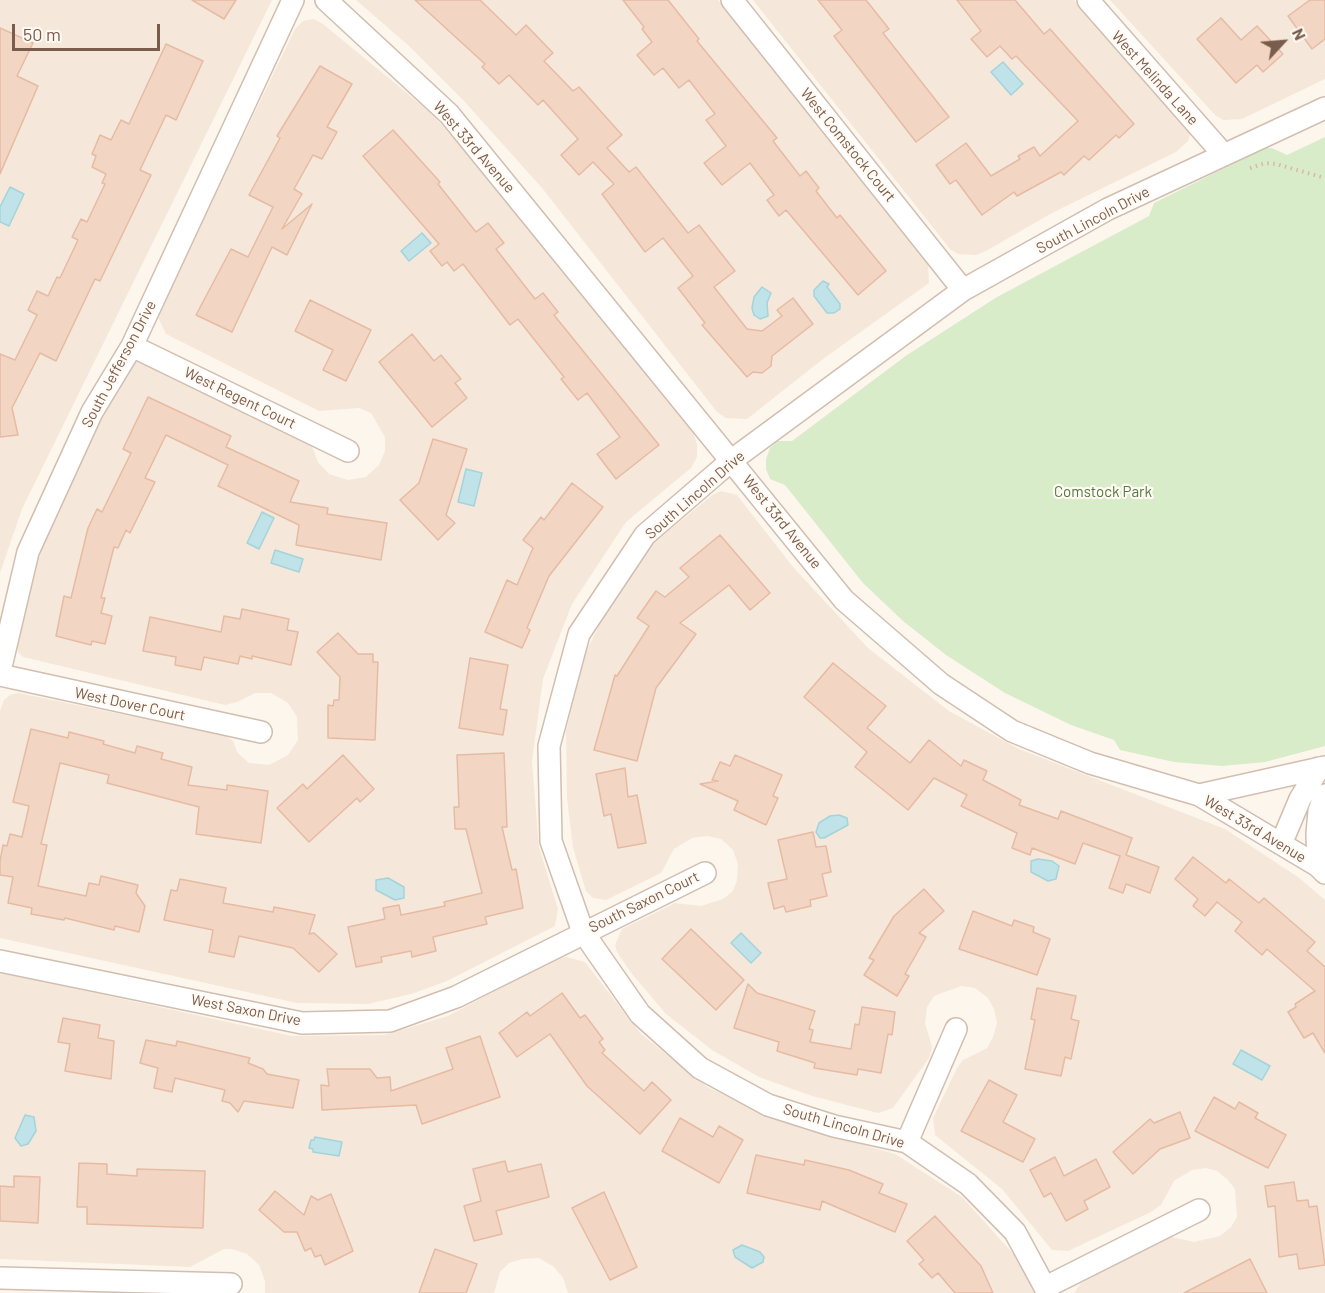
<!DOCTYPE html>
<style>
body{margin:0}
#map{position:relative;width:1325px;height:1293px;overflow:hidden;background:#fdf6ec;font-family:Barlow,sans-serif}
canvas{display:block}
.north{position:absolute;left:1253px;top:12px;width:60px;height:60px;-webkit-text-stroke:4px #fffaf3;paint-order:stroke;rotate:64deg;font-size:16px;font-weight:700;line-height:24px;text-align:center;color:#7a5c4d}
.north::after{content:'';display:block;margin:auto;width:21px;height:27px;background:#7a5c4d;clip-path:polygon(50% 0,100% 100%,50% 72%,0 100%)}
.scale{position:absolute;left:12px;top:24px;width:148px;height:27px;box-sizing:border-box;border:3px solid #7a5c4d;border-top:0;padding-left:8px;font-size:18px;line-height:21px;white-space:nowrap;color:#7a5c4d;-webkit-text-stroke:4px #fffaf3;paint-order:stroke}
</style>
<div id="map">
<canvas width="1325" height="1293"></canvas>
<div class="north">N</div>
<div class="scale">50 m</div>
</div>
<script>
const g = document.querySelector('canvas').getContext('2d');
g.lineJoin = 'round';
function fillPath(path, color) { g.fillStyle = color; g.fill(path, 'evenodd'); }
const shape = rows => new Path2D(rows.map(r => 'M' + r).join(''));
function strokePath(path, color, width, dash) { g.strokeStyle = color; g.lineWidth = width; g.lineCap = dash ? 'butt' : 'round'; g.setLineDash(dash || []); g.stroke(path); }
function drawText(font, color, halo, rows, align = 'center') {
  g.font = font + ' Barlow,sans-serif'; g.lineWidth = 4.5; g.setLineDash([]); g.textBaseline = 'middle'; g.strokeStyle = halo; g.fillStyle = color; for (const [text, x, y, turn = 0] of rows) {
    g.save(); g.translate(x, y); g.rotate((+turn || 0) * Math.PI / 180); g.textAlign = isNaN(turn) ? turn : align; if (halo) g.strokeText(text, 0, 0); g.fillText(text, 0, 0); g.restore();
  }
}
fillPath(shape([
 [0,0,272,0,22,509,0,573],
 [356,0,718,0,928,265,929,283,823,359,747,419,726,418,717,412,542,188,464,101,409,46],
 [753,0,1074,0,1184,122,1190,135,1188,141,1176,152,1052,213,986,251,976,255,958,254,950,249],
 [1110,0,1325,0,1325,79,1242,119,1223,120,1215,115],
 [314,19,323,24,430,112,488,176,692,429,697,445,697,457,691,468,626,522,572,604,543,679,532,761,539,847,558,909,555,926,447,981,411,994,368,1004,297,1003,0,938,0,711,4,700,10,695,19,693,226,736,233,741,237,752,249,763,269,765,288,755,298,740,297,717,288,703,271,693,255,693,237,702,225,705,23,657,18,652,16,639,33,573,55,514,120,380,136,361,142,359,311,444,318,462,329,474,348,480,366,477,379,465,385,451,385,437,371,413,359,408,319,411,166,334,157,315,295,29,303,21],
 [721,491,737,495,793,567,868,648,949,711,1019,749,1225,829,1298,877,1325,900,1325,1293,1074,1293,1081,1283,1165,1239,1172,1237,1194,1242,1220,1236,1231,1227,1237,1217,1235,1189,1227,1179,1217,1171,1206,1168,1192,1170,1174,1181,1161,1205,1151,1212,1068,1251,1052,1250,1002,1189,935,1135,933,1118,957,1068,963,1060,987,1048,993,1037,997,1023,994,1009,988,998,975,988,961,986,934,996,927,1007,925,1023,932,1047,929,1058,893,1108,878,1113,812,1096,759,1077,712,1050,666,1014,632,974,617,952,615,945,622,929,675,903,701,906,723,899,733,891,737,880,738,864,733,850,721,839,707,836,692,838,674,849,661,873,606,900,593,898,586,891,573,848,567,799,566,731,585,654,615,593,655,542,711,496],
 [567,957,585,962,641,1034,707,1087,787,1123,895,1154,962,1197,1017,1258,1035,1293,568,1293,563,1278,554,1267,539,1258,522,1259,509,1263,500,1272,494,1293,265,1293,265,1281,259,1265,247,1254,232,1249,224,1249,190,1267,0,1259,0,972,292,1036,384,1035,448,1016,555,959]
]), '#f5e8da');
fillPath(shape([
 [1325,137,1325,746,1265,762,1222,766,1174,762,1120,750,1114,740,1071,725,1005,693,946,655,903,621,863,583,785,485,770,479,766,469,766,459,770,448,778,441,792,441,907,355,997,297,1149,216,1154,203,1265,148,1272,148,1287,155]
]), '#d8ecc9');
const water = shape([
 [1003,62,1023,84,1011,95,991,72,1003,62],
 [10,187,24,194,9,226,0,222,0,207,10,187],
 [422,233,431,243,409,261,401,251,422,233],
 [823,281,829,284,827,287,840,304,840,309,834,313,827,313,814,296,814,290,823,281],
 [762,287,771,293,767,303,768,316,760,319,754,315,752,308,754,297,762,287],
 [466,469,482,473,474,506,458,502,466,469],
 [262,512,274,518,259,549,247,543,262,512],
 [275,550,303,559,299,572,271,563,275,550],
 [839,815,847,818,848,825,824,838,820,838,816,832,819,823,830,816,839,815],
 [1038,859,1052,861,1059,866,1056,879,1048,881,1031,872,1031,861,1038,859],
 [388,878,404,887,404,898,395,900,376,890,376,880,388,878],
 [741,933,761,953,751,963,731,943,741,933],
 [1241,1050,1270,1066,1262,1080,1233,1064,1241,1050],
 [25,1115,34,1117,36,1131,28,1144,21,1146,15,1138,25,1115],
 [315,1137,342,1142,339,1156,313,1152,313,1149,309,1148,311,1140,314,1140,315,1137],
 [742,1245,760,1252,764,1257,763,1262,752,1268,735,1257,733,1250,742,1245]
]);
fillPath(water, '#bfe3e8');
strokePath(water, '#a5d3da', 1.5);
const building = shape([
 [192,0,236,0,224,19,192,0],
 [415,0,480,0,516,35,526,25,553,53,544,61,573,91,579,87,622,135,607,148,629,172,636,167,688,233,699,225,735,271,714,287,747,329,762,331,782,316,777,310,793,298,813,324,772,356,771,366,762,373,753,372,747,377,702,325,705,323,678,288,693,276,663,238,645,252,602,194,614,184,593,162,579,175,561,155,578,139,543,100,538,105,509,75,499,84,482,67,485,64,415,0],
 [623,0,668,0,699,39,697,41,777,138,773,141,800,176,806,171,819,188,816,191,837,218,840,215,886,271,858,295,786,210,779,216,767,200,774,195,750,163,722,185,704,163,726,146,706,120,715,114,689,80,679,88,663,68,654,75,637,55,652,42,642,29,644,27,623,0],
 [818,0,866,0,889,29,883,33,949,117,916,142,834,36,842,30,818,0],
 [957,0,1015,0,1044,34,1050,29,1134,124,1119,138,1116,135,1089,160,1084,156,1064,175,1061,172,1017,196,1014,192,982,215,956,180,950,184,936,165,966,143,991,176,1020,159,1018,156,1034,147,1040,156,1078,121,1016,56,1012,59,1000,46,987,57,971,39,981,31,957,0],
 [1310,0,1325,0,1325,39,1312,49,1288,16,1310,0],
 [1221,18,1241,40,1257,26,1283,54,1263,72,1257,65,1236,83,1197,39,1221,18],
 [0,28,33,43,17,76,38,86,0,174,0,28],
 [166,44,203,61,176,120,166,115,140,170,151,175,100,281,95,279,56,361,40,353,12,408,18,435,0,437,0,354,15,360,37,315,28,310,37,291,48,296,57,277,60,278,78,240,72,237,81,219,87,222,105,184,102,183,106,174,92,167,96,156,92,154,100,135,111,140,121,120,129,124,166,44],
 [320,66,352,84,327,127,337,132,322,159,313,155,294,189,302,194,282,229,312,204,287,255,272,247,232,332,196,315,231,249,248,257,273,207,249,195,280,138,277,136,320,66],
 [393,130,440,182,438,184,476,232,488,223,504,243,496,249,535,299,543,293,558,312,554,315,659,445,616,479,597,454,620,437,587,393,578,400,561,379,564,377,518,319,510,325,463,264,454,271,447,262,442,266,430,251,439,244,363,156,393,130],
 [310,300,371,330,346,381,323,370,333,350,295,331,310,300],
 [412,334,434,361,441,355,461,379,455,383,467,398,432,427,379,362,412,334],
 [148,397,231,436,226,447,299,481,290,502,328,508,327,514,387,523,381,560,296,545,299,525,218,486,228,465,166,435,145,478,155,482,130,533,126,530,118,548,114,547,101,598,105,598,101,613,112,616,105,644,92,641,91,645,56,636,64,596,71,598,88,528,97,509,102,512,131,453,123,449,148,397],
 [433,439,467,449,446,515,455,523,438,540,400,500,419,483,433,439],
 [572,483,603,507,549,576,527,628,530,630,522,648,485,632,507,580,517,585,533,548,523,540,541,517,544,520,572,483],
 [720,535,770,593,750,610,729,585,680,623,696,634,656,688,637,761,594,750,615,675,617,676,649,626,637,618,656,591,665,597,689,577,680,568,720,535],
 [242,609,289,619,287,630,298,632,291,665,252,656,252,659,240,656,238,664,204,657,201,670,175,665,176,657,143,651,150,617,221,632,224,616,240,619,242,609],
 [338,633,358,654,373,654,373,662,378,662,375,740,328,738,328,705,333,706,334,700,339,700,340,677,317,652,338,633],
 [470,658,508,665,500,709,507,710,503,735,459,728,470,658],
 [833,663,886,706,867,728,910,763,929,740,961,766,964,760,987,771,983,780,1021,800,1019,805,1058,819,1061,811,1132,838,1126,855,1159,867,1150,893,1126,884,1123,893,1109,888,1120,856,1083,843,1075,864,1032,848,1030,855,1012,848,1017,833,961,806,967,795,934,778,908,810,855,767,867,752,804,697,833,663],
 [31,729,68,738,69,732,104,741,103,744,135,753,137,746,163,753,161,759,192,767,188,785,227,790,227,785,268,791,261,843,196,834,199,807,107,783,109,775,60,763,41,844,47,845,38,886,86,896,89,883,99,885,101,876,138,885,136,893,145,906,139,932,115,926,114,930,65,918,64,920,31,914,32,908,8,903,13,877,0,875,0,861,3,845,7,846,10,834,22,837,29,806,13,802,31,729],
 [504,753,507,827,502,827,512,870,516,869,523,908,485,917,487,924,433,937,436,951,412,957,411,951,381,957,382,962,356,967,348,927,385,919,383,908,399,905,401,915,445,906,444,902,482,893,466,829,455,829,454,807,459,807,457,755,504,753],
 [343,755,374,789,360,802,357,798,309,842,277,808,303,784,307,789,343,755],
 [735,755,782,775,773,796,778,798,766,825,734,810,738,801,700,784,718,781,712,780,720,762,730,766,735,755],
 [625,768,628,797,637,795,646,843,618,848,611,814,604,816,596,774,625,768],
 [813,832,816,847,826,846,831,872,822,874,827,896,810,900,811,906,786,912,784,906,774,909,768,883,787,879,778,840,813,832],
 [1193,857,1226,883,1229,879,1259,903,1264,898,1315,942,1307,951,1325,967,1325,1053,1313,1033,1304,1038,1288,1012,1296,1007,1295,1004,1315,991,1267,949,1262,955,1235,931,1242,922,1217,902,1205,916,1193,906,1198,899,1175,879,1193,857],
 [180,879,226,888,223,903,273,912,274,907,315,915,309,934,314,933,337,954,319,972,293,948,239,936,234,957,209,952,213,930,164,920,171,890,177,891,180,879],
 [924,889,944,911,919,933,926,937,905,974,909,976,897,996,864,975,874,960,869,958,894,916,924,889],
 [973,911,1012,926,1014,920,1034,927,1033,932,1050,939,1037,975,959,949,973,911],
 [691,929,744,980,716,1010,662,959,691,929],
 [748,984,757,993,815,1011,809,1029,813,1030,810,1042,851,1049,855,1024,859,1025,862,1007,895,1012,892,1035,888,1034,881,1073,858,1069,857,1075,814,1068,815,1063,777,1051,779,1042,734,1028,748,984],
 [1037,988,1076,996,1071,1019,1079,1021,1071,1059,1065,1057,1061,1076,1025,1069,1035,1020,1031,1019,1037,988],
 [562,993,580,1018,585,1015,603,1039,599,1042,605,1050,602,1053,644,1091,652,1082,671,1100,640,1134,587,1086,550,1034,517,1057,499,1033,527,1012,530,1016,562,993],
 [63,1018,100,1025,98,1038,114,1041,111,1079,65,1071,70,1044,58,1042,63,1018],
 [480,1036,500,1097,422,1124,416,1105,322,1110,321,1085,329,1086,327,1069,370,1069,377,1078,390,1077,391,1091,453,1069,446,1048,480,1036],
 [146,1040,176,1046,177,1041,250,1058,248,1063,263,1069,267,1074,299,1080,293,1108,244,1101,238,1112,230,1103,222,1101,225,1090,175,1078,172,1092,154,1088,158,1068,140,1063,146,1040],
 [989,1080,1017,1095,1003,1122,1035,1139,1023,1162,961,1131,989,1080],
 [1214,1097,1235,1109,1239,1102,1258,1113,1255,1118,1286,1135,1268,1168,1195,1131,1214,1097],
 [1180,1112,1190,1138,1160,1149,1133,1174,1113,1152,1150,1119,1154,1123,1180,1112],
 [680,1118,713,1137,719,1126,743,1140,719,1183,662,1151,680,1118],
 [756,1155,804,1165,805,1160,849,1170,883,1184,879,1193,907,1204,895,1232,822,1201,820,1210,747,1193,756,1155],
 [1055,1157,1064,1176,1096,1159,1110,1187,1084,1201,1088,1209,1066,1221,1051,1193,1044,1197,1030,1170,1055,1157],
 [505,1161,508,1172,541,1164,549,1197,496,1211,502,1234,474,1241,464,1206,481,1201,473,1169,505,1161],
 [79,1163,107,1164,107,1174,137,1176,137,1169,205,1171,203,1228,87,1224,87,1207,77,1207,79,1163],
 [14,1176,40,1177,38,1223,0,1221,0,1186,14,1187,14,1176],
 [1294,1182,1297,1201,1308,1200,1309,1207,1317,1206,1325,1265,1299,1269,1297,1254,1279,1257,1275,1206,1268,1207,1265,1186,1294,1182],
 [275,1191,304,1215,311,1196,318,1200,331,1194,353,1251,325,1265,321,1255,315,1257,311,1248,305,1251,297,1232,284,1232,259,1210,275,1191],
 [604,1192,637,1267,610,1280,572,1208,604,1192],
 [935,1216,981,1266,993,1293,955,1293,938,1273,932,1278,919,1264,924,1260,907,1241,935,1216],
 [435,1249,477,1264,466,1293,419,1293,435,1249],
 [1250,1259,1267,1293,1184,1293,1250,1259]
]);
fillPath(building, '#f3d5c3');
strokePath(building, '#e6bba3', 1.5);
const street = shape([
 [326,0,449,114,844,600,941,684,1012,731,1090,763,1199,795,1318,866,1325,873],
 [732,0,963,290],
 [1088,0,1224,155],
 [132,346,348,451],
 [0,671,28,552,92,412,132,346,293,0],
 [0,675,261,732],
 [1199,795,1325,767],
 [1281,844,1300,799,1319,768],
 [1318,866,1317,834,1319,811,1325,795],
 [0,961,302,1023,390,1021,456,997,705,873],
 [907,1142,956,1029],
 [0,1278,231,1284],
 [1046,1287,1199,1210],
 [1048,1293,1015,1232,968,1184,907,1142,834,1126,768,1105,700,1068,640,1014,583,932,551,841,549,746,579,634,645,535,732,460,963,290,1108,209,1325,108]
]);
strokePath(street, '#d1beb0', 24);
strokePath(shape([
 [1250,168,1266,163,1276,164,1325,178]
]), '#d9b8a5', 4, [1.5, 4.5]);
strokePath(street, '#fff', 21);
drawText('15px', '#7a5c4d', '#fffaf3', [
 ["West Melinda Lane",1155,78,48],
 ["West Comstock Court",848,145,51],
 ["West 33rd Avenue",474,147,49],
 ["South Lincoln Drive",1093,220,-28],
 ["South Jefferson Drive",119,364,-62],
 ["West Regent Court",240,398,26],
 ["South Lincoln Drive",695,495,-41],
 ["West 33rd Avenue",782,522,51],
 ["West Dover Court",130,704,12],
 ["West 33rd Avenue",1255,829,31],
 ["South Saxon Court",644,902,-26],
 ["West Saxon Drive",246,1010,11],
 ["South Lincoln Drive",844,1126,16]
]);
drawText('15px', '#537a41', '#fffaf3', [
 ["Comstock Park",1103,492]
]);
</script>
